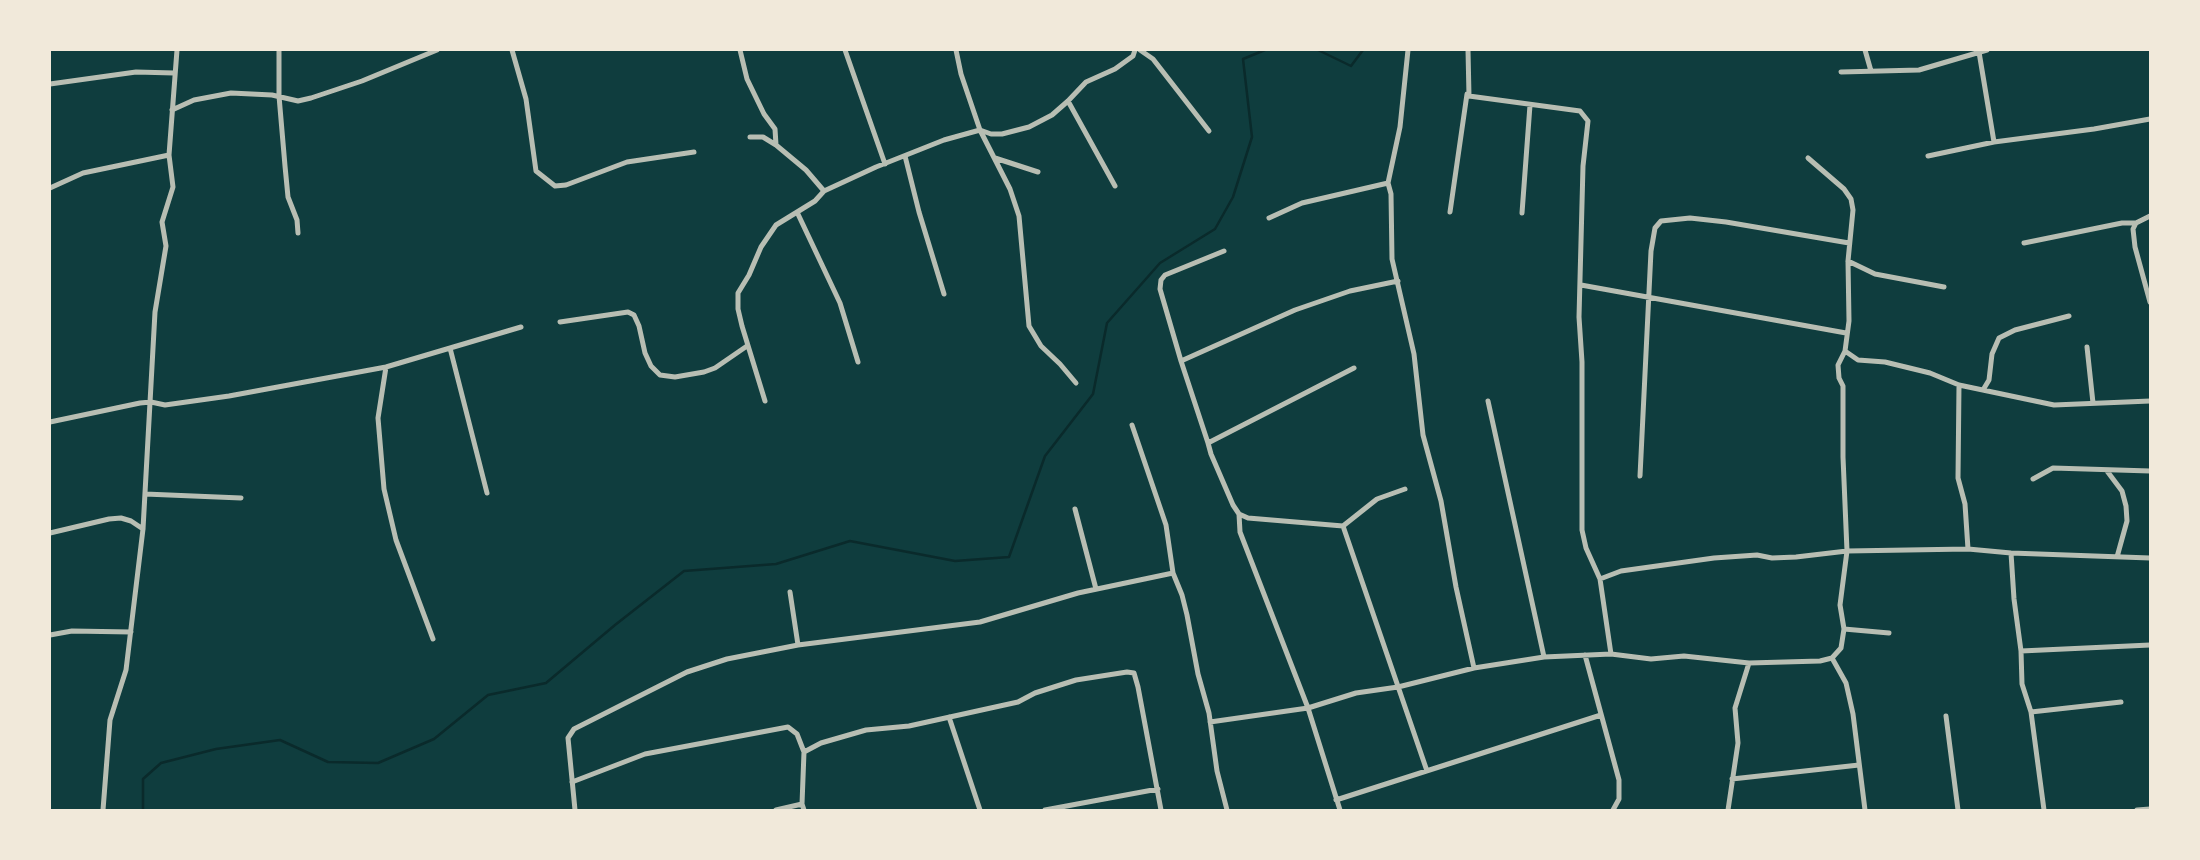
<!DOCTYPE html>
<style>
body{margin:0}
#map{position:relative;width:2200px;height:860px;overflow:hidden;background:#0f3d3e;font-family:Montserrat,sans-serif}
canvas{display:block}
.frame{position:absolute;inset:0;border:51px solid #f1e9da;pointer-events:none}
</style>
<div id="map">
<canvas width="2200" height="860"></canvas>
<div class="frame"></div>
</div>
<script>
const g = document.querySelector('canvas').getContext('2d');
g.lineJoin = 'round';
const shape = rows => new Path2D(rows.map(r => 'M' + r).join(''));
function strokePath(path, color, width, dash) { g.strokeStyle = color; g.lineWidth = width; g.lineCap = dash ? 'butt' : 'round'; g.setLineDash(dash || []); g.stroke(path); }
strokePath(shape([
 [1318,50,1351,66,1363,50],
 [143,810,143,779,161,763,216,749,280,740,328,762,378,763,434,739,488,695,546,683,615,625,684,571,776,564,850,541,955,561,1009,557,1045,456,1093,394,1107,323,1160,263,1215,229,1233,197,1252,137,1243,59,1265,50]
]), '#0a2a2b', 2.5);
strokePath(shape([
 [279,50,279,96,285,166,288,197,297,220,298,233],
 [512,50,526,99,536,171,555,186,566,185,627,162,694,152],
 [740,50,747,79,764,114,775,129,776,145],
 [845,50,885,164],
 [956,50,961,74,980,130,1010,189,1019,216,1029,326,1041,346,1060,364,1076,383],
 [1140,50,1153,59,1209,131],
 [1408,50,1400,127,1388,183,1391,194,1392,259,1414,354,1423,435,1441,501,1456,587,1474,668],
 [1468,50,1469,96,1580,111,1588,121,1583,166,1579,317,1582,362,1582,530,1586,548,1600,579,1611,654],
 [1865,50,1871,71],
 [1979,52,1994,142],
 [1841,72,1919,70,1987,50],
 [50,84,136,72,174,73],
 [1068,101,1115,186],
 [172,110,194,100,231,93,272,95,298,101,311,98,362,81,437,50],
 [750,137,763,137,776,145,806,170,824,191],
 [905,156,919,212,944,294],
 [1928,156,1994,142,2094,129,2150,119],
 [995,158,1038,172],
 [50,188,83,173,169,155],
 [797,212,840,303,858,362],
 [1450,212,1467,94],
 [1522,213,1530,105],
 [2150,216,2136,223,2133,229,2135,247,2150,302],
 [1269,218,1302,203,1388,183],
 [2024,243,2122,223,2136,223],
 [1848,261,1875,274,1944,287],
 [1581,285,1846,333],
 [560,322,628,312,634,315,639,326,645,353,651,366,660,375,675,377,704,372,715,368,747,346],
 [2087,347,2093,403],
 [450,348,487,493],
 [1845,351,1858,360,1885,362,1930,373,1959,385,2054,405,2150,401],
 [1181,361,1295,310,1350,291,1398,281],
 [386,367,378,418,384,489,396,540,433,639],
 [1354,368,1208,443,1211,454,1233,505,1239,514,1248,518,1343,526,1377,499,1405,489],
 [1959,385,1958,478,1965,504,1968,549],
 [1983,390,1989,380,1992,354,1999,338,2015,330,2069,316],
 [765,401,742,326,738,309,738,293,749,275,761,247,776,225,815,201,824,191,876,167,944,140,980,130,991,134,1002,134,1029,127,1052,115,1068,101,1086,82,1115,69,1133,56,1135,50],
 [1488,401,1544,657],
 [50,422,140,403,151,402,165,405,229,396,386,367,521,327],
 [1132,425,1166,525,1173,573,1182,595,1187,615,1198,674,1209,713,1217,771,1227,810],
 [1208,443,1181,361,1160,289,1161,280,1165,275,1224,251],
 [2107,471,2122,491,2126,506,2127,521,2117,557],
 [1640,476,1651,251,1655,228,1661,221,1690,218,1726,222,1849,243],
 [2033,479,2053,468,2150,471],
 [145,494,241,498],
 [1075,509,1096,589],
 [1239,514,1240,532,1308,708,1340,810],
 [1343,526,1427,771],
 [50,533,109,519,121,518,131,521,143,529],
 [2011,553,2014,599,2021,651,2022,684,2031,712,2044,810],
 [1600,579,1621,571,1714,558,1757,555,1772,558,1796,557,1847,551,1968,549,2011,553,2150,558],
 [790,592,798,645],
 [1844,629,1889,633],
 [50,635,72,631,131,632],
 [2021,651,2150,645],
 [1585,655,1619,780,1619,799,1613,810],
 [1832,658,1846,683,1853,714,1865,810],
 [2031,712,2121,702],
 [1946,716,1958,810],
 [949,717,980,810],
 [1210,722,1308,708,1356,693,1398,687,1474,668,1544,657,1611,654,1651,659,1684,656,1749,663,1820,661,1832,658,1841,648,1844,629,1840,605,1847,551,1843,457,1843,386,1839,378,1838,365,1845,351,1849,321,1848,261,1853,210,1851,199,1844,189,1808,158],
 [1732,779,1859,765],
 [572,782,645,754,788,727,797,734,804,752],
 [1336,800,1601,715],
 [103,810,110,720,126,670,143,529,155,312,166,246,162,222,173,187,169,155,177,50],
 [575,810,568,738,574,729,687,672,727,659,798,645,980,622,1078,593,1173,573],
 [776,810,802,804],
 [804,810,802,804,804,752,821,743,866,730,909,726,1018,702,1035,693,1076,680,1127,672,1134,673,1138,687,1161,810],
 [1045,810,1158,789],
 [1728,810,1738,743,1735,708,1749,663],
 [2137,810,2150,809]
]), '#b8beb3', 5);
</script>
